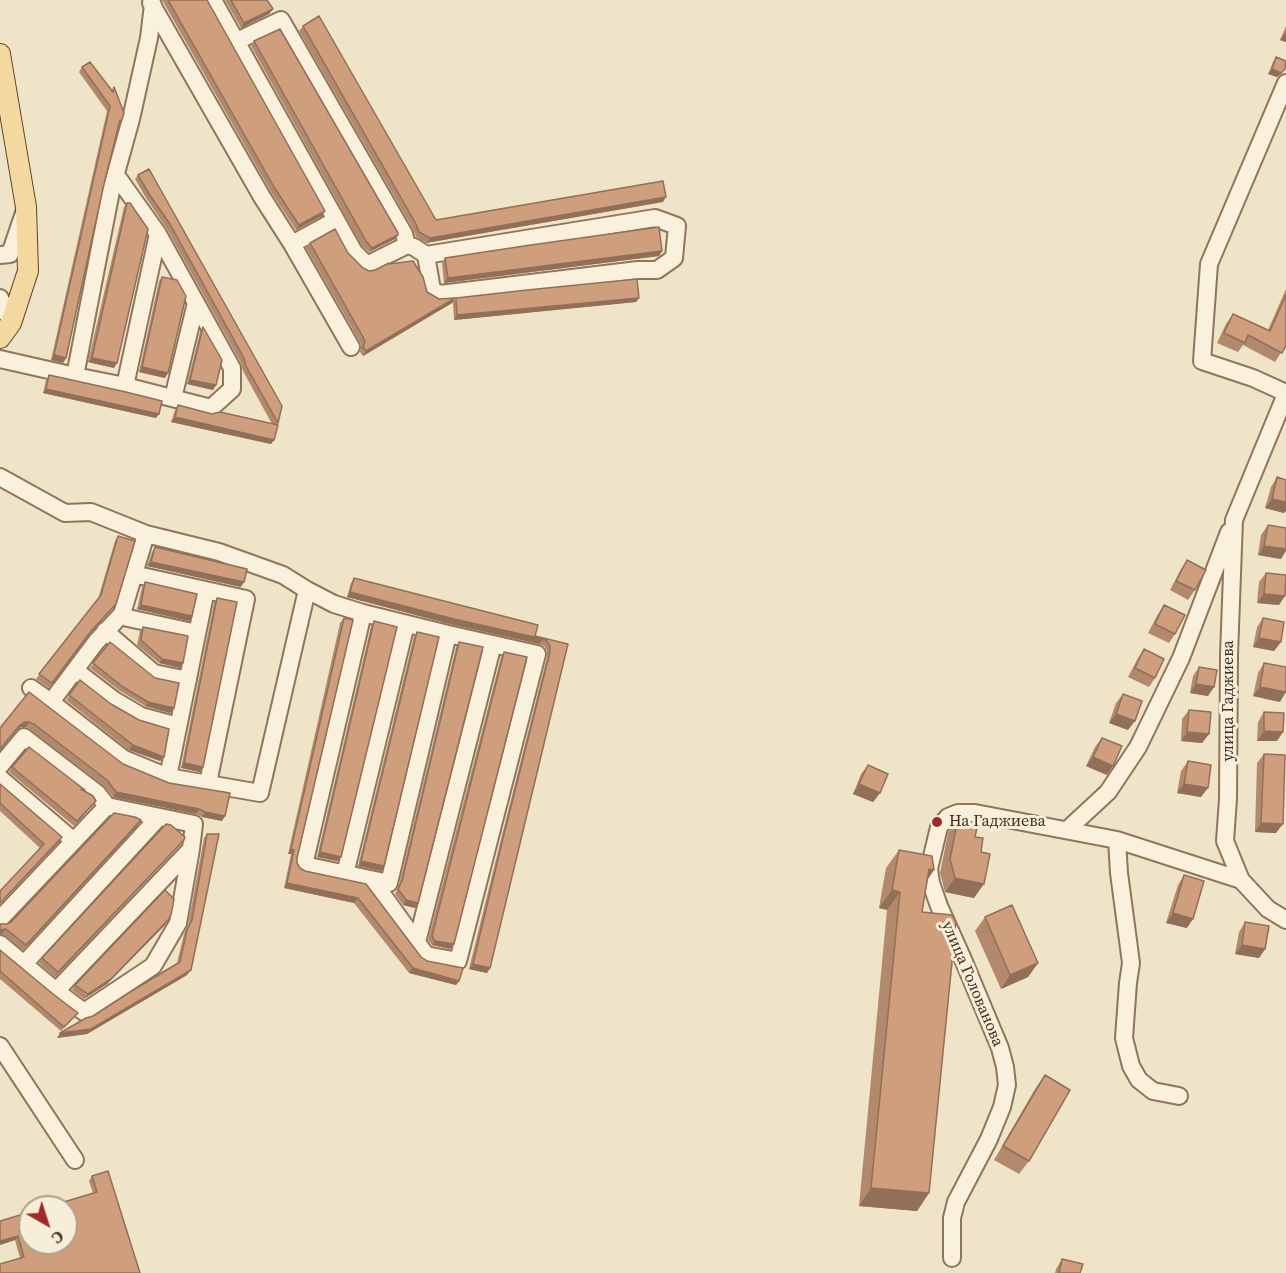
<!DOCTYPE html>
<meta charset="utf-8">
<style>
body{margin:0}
#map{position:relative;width:1286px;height:1273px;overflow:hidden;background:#f0e4c8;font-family:"Source Serif 4",serif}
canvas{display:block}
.north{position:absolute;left:18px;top:1195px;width:60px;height:60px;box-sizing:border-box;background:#f7eed8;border:2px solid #ada18e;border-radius:50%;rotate:141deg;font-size:16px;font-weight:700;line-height:24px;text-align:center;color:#3d2e20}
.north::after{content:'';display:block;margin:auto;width:21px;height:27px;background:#9e2a2b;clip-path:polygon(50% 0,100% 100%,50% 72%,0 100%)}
</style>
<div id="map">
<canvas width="1286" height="1273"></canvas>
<div class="north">С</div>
</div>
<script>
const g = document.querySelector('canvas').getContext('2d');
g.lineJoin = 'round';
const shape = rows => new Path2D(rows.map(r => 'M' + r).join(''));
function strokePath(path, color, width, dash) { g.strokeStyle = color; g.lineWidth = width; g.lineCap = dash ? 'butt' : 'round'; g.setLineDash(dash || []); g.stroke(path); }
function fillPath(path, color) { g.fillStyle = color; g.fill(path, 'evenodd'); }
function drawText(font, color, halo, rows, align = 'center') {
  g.font = font + ' "Source Serif 4",serif'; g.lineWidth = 6; g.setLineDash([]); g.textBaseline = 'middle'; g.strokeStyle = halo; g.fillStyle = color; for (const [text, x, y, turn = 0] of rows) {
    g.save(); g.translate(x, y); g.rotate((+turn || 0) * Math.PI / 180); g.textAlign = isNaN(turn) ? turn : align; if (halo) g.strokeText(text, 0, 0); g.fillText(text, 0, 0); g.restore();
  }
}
const minor = shape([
 [213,0,354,252,367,265,407,245,414,247,426,255,655,218,677,226,674,258,657,270,638,270,440,294,432,290,426,255],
 [151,3,262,197,292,244,336,220],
 [237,41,281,20,404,234,407,245],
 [1286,83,1209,264,1202,361,1253,378,1286,393],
 [292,244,351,347],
 [0,255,10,254,24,213],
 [0,298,11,323],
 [0,359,75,376,111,191,131,119,149,38,153,5],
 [75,376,125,386,158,234,116,175],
 [125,386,211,408,232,389,232,368,158,234],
 [173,398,196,303],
 [0,477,65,513,91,512,146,534,219,552,283,575,307,590,260,793,168,777,124,759,51,702],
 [133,574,246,599,208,783],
 [307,590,334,604,363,613,304,865,389,883,448,634,363,613],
 [122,614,128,618,197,633],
 [105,631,154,673,188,680],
 [75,670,114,700,141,716,178,726],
 [31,688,51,702,96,642,122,614,146,534],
 [0,766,24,737,97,793,107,806],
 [168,777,206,590],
 [0,778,74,841],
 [1067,830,1108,792,1138,747,1181,658,1229,532],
 [1117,840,1119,873,1131,963,1128,983,1124,1038,1131,1066,1139,1080,1153,1091,1179,1096],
 [345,874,406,624],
 [372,880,426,955,458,961,537,654,448,634],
 [1241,880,1225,841,1228,799,1229,655,1234,520,1286,394],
 [0,919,107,806,194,824,191,849,56,991,0,944],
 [417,942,493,644],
 [24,964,159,817],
 [56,991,84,1012,153,966,178,923,191,849],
 [0,1046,75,1160],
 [952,1258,952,1218,956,1202,989,1139,1002,1107,1007,1085,1005,1067,1000,1048,962,957,939,906,931,883,929,869,939,827,948,817,958,813,975,813,1117,840,1241,880,1268,909,1286,920]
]);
const major = shape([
 [0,54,26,207,28,271,11,323,0,338]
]);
strokePath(minor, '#8d765c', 20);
strokePath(major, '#5b4430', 22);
strokePath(minor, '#faf1dc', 16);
strokePath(major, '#f3d9a0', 20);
fillPath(shape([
 [162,0,207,0,322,216,296,230,271,192],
 [225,0,267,0,273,9,269,14,241,28],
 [303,26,436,220,663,202,426,243,416,237,413,229,299,31],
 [1286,26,1286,42,1280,40],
 [254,41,398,235,395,239,369,252,362,246,251,46],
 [1276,57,1282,74,1277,77,1268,74,1273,62],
 [82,67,112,90,114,87,121,122,118,126,104,184,66,358,63,363,51,360,107,111,79,72],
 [149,169,278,423,274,440,271,444,171,422,175,410,178,405,212,414,272,424,243,371,241,363,167,229,146,198,135,179,138,175],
 [127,203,114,368,88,362,124,207],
 [310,243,348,253,363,268,369,271,375,270,389,264,427,292,439,299,455,298,452,303,363,356,360,352,361,346,360,342,306,248],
 [662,251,659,256,444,283,442,263,445,258],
 [162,277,165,378,139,372,159,281],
 [1286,289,1286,345,1275,362,1243,345,1238,352,1217,343,1226,324,1233,314,1268,330],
 [456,298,639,298,636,302,454,320,453,303],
 [203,327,216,385,213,390,187,384,200,332],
 [49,375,156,418,43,393,46,380],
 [1277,477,1284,513,1265,508,1271,487],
 [1268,525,1281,559,1258,555,1261,535],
 [118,536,113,609,88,636,49,688,36,679,98,599,115,541],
 [155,547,241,587,147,566,152,552],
 [1187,560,1195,590,1188,600,1170,590,1181,569],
 [1266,573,1279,605,1257,603,1259,582],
 [354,578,535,636,568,644,490,968,487,973,469,969,501,839,547,657,547,651,544,646,539,644,450,624,347,597,351,583],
 [145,582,192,616,189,621,137,609,142,587],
 [217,598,200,772,181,768,214,603],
 [1164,605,1175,634,1169,643,1148,633,1158,614],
 [344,618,297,858,297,863,300,868,305,871,366,884,421,957,459,981,456,985,409,973,354,903,284,888,291,854,288,854,340,623],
 [1263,618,1281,642,1274,651,1253,647,1257,627],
 [374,621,341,857,337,861,317,857,371,626],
 [143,627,180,668,159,663,137,645,140,631],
 [417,632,381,871,358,866,414,636],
 [110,642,174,708,170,713,145,706,120,691,90,668],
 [459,642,418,903,415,908,403,905,395,894,399,885,456,647],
 [1144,649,1155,678,1149,687,1128,677,1138,658],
 [504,652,450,949,432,945,428,940,501,657],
 [1264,663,1280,702,1253,696,1258,673],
 [1199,667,1214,687,1208,696,1190,693,1193,676],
 [80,680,164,757,160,761,129,750,66,700],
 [29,692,123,764,222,821,202,817,196,814,113,797,103,785,30,729,26,727,21,727,16,730,0,750,0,728],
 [1123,694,1128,730,1109,723,1116,703],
 [1189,710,1209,734,1202,743,1181,741,1182,719],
 [1264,712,1277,741,1257,741,1258,722],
 [1102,738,1113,766,1107,775,1086,766,1095,747],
 [1264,754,1276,833,1255,832,1257,763],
 [1188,761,1201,797,1177,793,1181,771],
 [868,765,880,793,873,802,853,794,861,774],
 [12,767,85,790,85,791,96,801,74,826,9,772],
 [0,784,62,837,59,842,40,848,0,811],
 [958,819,975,837,981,852,974,898,945,892,940,873,948,833],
 [138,825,23,950,2,934,0,934,0,924,7,924],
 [207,834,187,975,87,1034,57,1038,177,963,184,934,188,925,204,838],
 [181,844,55,977,39,963,42,958],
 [899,850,928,879,922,912,929,1193,917,1211,859,1206,887,910,879,908,886,868],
 [1184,875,1187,928,1166,923,1178,885],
 [985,917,1038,963,1028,977,1001,989,975,931],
 [168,920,165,925,107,984,84,999,72,990,75,985],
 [1245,922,1265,949,1259,958,1235,954,1239,932],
 [0,950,53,994,78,1013,61,1031,0,979],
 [1045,1075,1029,1161,1019,1174,994,1160,1035,1089],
 [92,1176,140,1273,20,1258,15,1240,0,1245,93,1193,89,1181],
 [1062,1259,1080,1273,1055,1273,1056,1269]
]), '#b2896c');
fillPath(shape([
 [273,9,269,14,241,28,244,23],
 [1286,32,1286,42,1280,40],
 [1272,69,1285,69,1277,77,1268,74],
 [666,197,663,202,426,243,430,238],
 [325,211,322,216,296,230,299,225],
 [398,235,395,239,369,252,372,248],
 [662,251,659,256,444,283,448,278],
 [455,298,452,303,363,356,366,351],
 [639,298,636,302,454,320,457,315],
 [54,355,66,358,63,363,51,360],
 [92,358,117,363,114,368,88,362],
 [142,367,168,373,165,378,139,372],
 [190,380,216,385,213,390,187,384],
 [46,389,159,414,156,418,43,393],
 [175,417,274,440,271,444,171,422],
 [1272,499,1286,502,1286,511,1284,513,1265,508],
 [1264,546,1286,549,1286,551,1281,559,1258,555],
 [151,562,244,582,241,587,147,566],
 [350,592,543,639,539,644,450,624,347,597],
 [1264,594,1285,596,1279,605,1257,603],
 [116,604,88,636,49,688,91,631],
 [141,605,192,616,189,621,137,609],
 [1259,638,1281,642,1274,651,1253,647],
 [162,659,183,663,180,668,159,663],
 [1196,684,1214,687,1208,696,1190,693],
 [1260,687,1286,692,1280,702,1253,696],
 [148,702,174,708,170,713,145,706],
 [1116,714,1135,721,1128,730,1109,723],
 [24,722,29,722,26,727,21,727,16,730,0,750,19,726],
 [1264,731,1283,732,1277,741,1257,741],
 [1187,732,1209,734,1202,743,1181,741],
 [133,745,164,757,160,761,129,750],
 [1093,757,1113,766,1107,775,1086,766],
 [184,763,203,767,200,772,181,768],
 [859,784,880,793,873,802,853,794],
 [1184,784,1208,788,1201,797,1177,793],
 [116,792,199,809,196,814,113,797],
 [96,801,93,805,74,826,77,821],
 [205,812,225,816,222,821,202,817],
 [141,820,138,825,23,950,26,945],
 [1261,823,1283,824,1276,833,1255,832],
 [62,837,59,842,0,904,0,903],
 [184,840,181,844,55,977,58,972],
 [291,849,294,850,291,854,288,854],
 [320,852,341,857,337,861,317,857],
 [361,861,384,866,381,871,358,866],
 [929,869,934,870,922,888],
 [955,878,984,884,974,898,945,892],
 [287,883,358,898,354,903,284,888],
 [892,890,900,892,887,910,879,908],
 [406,900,418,903,415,908,403,905],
 [1173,913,1193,919,1187,928,1166,923],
 [168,920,165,925,107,984,84,999,88,994],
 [6,929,2,934,0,934,0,930],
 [435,941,454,944,450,949,432,945],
 [1242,945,1265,949,1259,958,1235,954],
 [1038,963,1028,977,1001,989,1010,975],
 [473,964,490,968,487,973,469,969],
 [413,968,459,981,456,985,409,973],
 [191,970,187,975,87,1034,57,1038,60,1033],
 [871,1188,929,1193,917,1211,859,1206],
 [18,1236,15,1240,0,1245,0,1241]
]), '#916f58');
const building = shape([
 [168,0,207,0,325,211,299,225,274,187,168,0],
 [231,0,267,0,273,9,244,23,231,0],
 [319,16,436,220,663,181,666,197,430,238,419,232,416,224,303,26,319,16],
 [280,29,398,233,398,235,372,248,366,241,254,41,280,29],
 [1276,57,1286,61,1285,69,1281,73,1272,69,1276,57],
 [90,62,113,92,114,87,124,113,121,122,120,120,104,184,66,358,54,355,110,106,82,67,90,62],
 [149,169,282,406,278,423,246,366,244,358,170,224,149,194,138,175,149,169],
 [127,203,130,203,148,229,117,363,92,358,127,203],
 [659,227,662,251,448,278,445,258,524,246,659,227],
 [335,229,348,253,363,268,369,271,375,270,389,263,389,264,413,261,423,277,427,292,439,299,455,298,366,351,363,347,365,342,363,337,310,243,335,229],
 [162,277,177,280,186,296,168,373,142,367,162,277],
 [637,279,639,298,457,315,456,298,527,290,637,279],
 [1286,295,1286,345,1282,353,1248,335,1245,343,1224,333,1233,314,1270,331,1286,295],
 [203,327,222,360,216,385,190,380,203,327],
 [49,375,126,392,162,401,159,414,46,389,49,375],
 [178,405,212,414,220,412,278,425,274,440,175,417,178,405],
 [1277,477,1286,480,1286,502,1272,499,1277,477],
 [1268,525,1286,528,1286,549,1264,546,1268,525],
 [118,536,135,541,116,604,91,631,52,683,39,674,101,595,118,536],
 [155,547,247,569,244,582,151,562,155,547],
 [1187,560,1206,570,1195,590,1176,581,1187,560],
 [1266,573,1286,575,1285,596,1264,594,1266,573],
 [354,578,538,625,535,636,568,644,490,968,473,964,504,834,550,652,550,646,547,641,543,639,454,619,350,592,354,578],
 [145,582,197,594,192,616,141,605,145,582],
 [217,598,237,602,203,767,184,763,217,598],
 [1164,605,1185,615,1175,634,1155,624,1164,605],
 [344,618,353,620,297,858,297,863,300,868,305,871,366,884,421,957,427,961,463,968,459,981,413,968,358,898,287,883,294,850,291,849,344,618],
 [1263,618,1284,622,1281,642,1259,638,1263,618],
 [374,621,397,627,341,857,320,852,374,621],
 [143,627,188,636,183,663,162,659,141,640,143,627],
 [417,632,439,637,384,866,361,861,417,632],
 [110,642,155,678,179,683,174,708,148,702,123,687,93,663,110,642],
 [459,642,483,647,418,903,406,900,398,889,402,881,459,642],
 [1144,649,1164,659,1155,678,1135,668,1144,649],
 [504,652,527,657,454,944,435,941,432,936,504,652],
 [1264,663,1286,667,1286,692,1260,687,1264,663],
 [1199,667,1217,670,1214,687,1196,684,1199,667],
 [80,680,111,704,139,720,169,729,164,757,133,745,69,695,80,680],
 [29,692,123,764,169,783,230,793,225,816,205,812,199,809,116,792,107,780,34,724,29,722,24,722,19,726,0,749,0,728,29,692],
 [1123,694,1142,701,1135,721,1116,714,1123,694],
 [1189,710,1211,712,1209,734,1187,732,1189,710],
 [1264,712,1284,713,1283,732,1264,731,1264,712],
 [1102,738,1122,746,1113,766,1093,757,1102,738],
 [29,747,85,790,81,789,93,796,96,801,77,821,12,767,29,747],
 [1264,754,1285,755,1283,824,1261,823,1264,754],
 [1188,761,1211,765,1208,788,1184,784,1188,761],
 [868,765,888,774,880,793,859,784,868,765],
 [0,784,62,837,0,903,0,891,44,844,0,803,0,784],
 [114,813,135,817,141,820,26,945,6,929,0,930,0,924,7,924,11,922,114,813],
 [958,819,978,823,975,837,983,838,981,852,990,854,984,884,955,878,950,859,958,819],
 [166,824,171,825,185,837,184,840,58,972,42,958,166,824],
 [207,834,219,834,191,970,91,1029,60,1033,86,1018,93,1016,130,992,180,962,187,930,192,920,207,834],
 [899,850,932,856,934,870,929,869,922,912,952,915,956,922,929,1193,871,1188,900,892,892,890,899,850],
 [1184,875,1204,881,1193,919,1173,913,1184,875],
 [165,890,174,899,171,915,168,920,111,979,88,994,75,985,165,890],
 [1012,905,1038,963,1010,975,985,917,1012,905],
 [1245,922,1269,926,1265,949,1242,945,1245,922],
 [0,950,53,994,78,1013,64,1027,0,971,0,950],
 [1045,1075,1070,1090,1029,1161,1003,1146,1045,1075],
 [108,1171,140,1273,0,1273,0,1264,24,1257,18,1236,0,1241,0,1221,30,1212,30,1243,66,1243,66,1207,47,1207,97,1192,92,1176,108,1171],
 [1062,1259,1083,1264,1080,1273,1059,1273,1062,1259]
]);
fillPath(building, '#cf9f7d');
strokePath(building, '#916f58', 1.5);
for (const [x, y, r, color] of [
 [937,822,6,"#9e2a2b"]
]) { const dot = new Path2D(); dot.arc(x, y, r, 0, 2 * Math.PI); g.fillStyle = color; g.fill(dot); strokePath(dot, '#f7eed8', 2); }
drawText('16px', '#3d2e20', '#f7eed8', [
 ["улица Гаджиева",1229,701,-90],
 ["улица Голованова",972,984,67]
]);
drawText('16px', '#3d2e20', '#f7eed8', [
 ["На Гаджиева",949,822]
], 'left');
</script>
